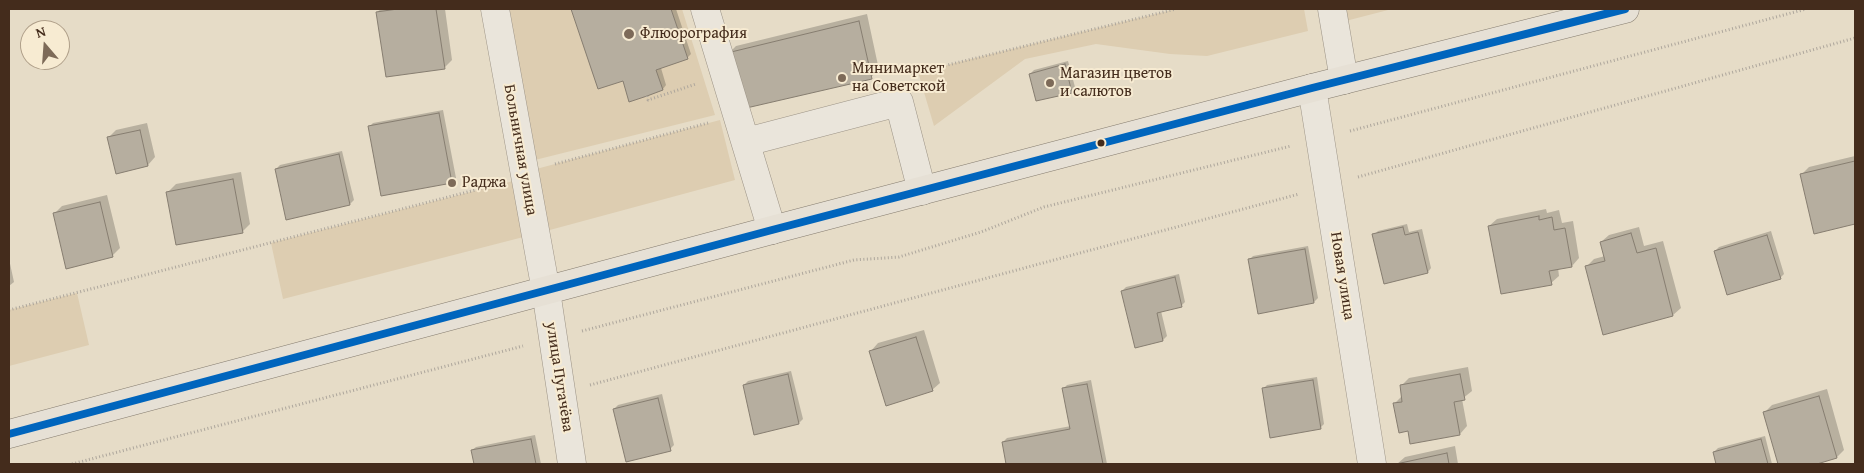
<!DOCTYPE html>
<meta charset="utf-8">
<style>
body{margin:0}
#map{position:relative;width:1864px;height:473px;overflow:hidden;background:#e6dcc7;font-family:"Gentium Book Plus",serif}
canvas{display:block}
.frame{position:absolute;inset:0;border:10px solid #442c1c;pointer-events:none}
.north{position:absolute;left:20px;top:20px;width:50px;height:50px;box-sizing:border-box;background:#f7ebd2;border:1px solid #af9f89;border-radius:50%;rotate:342deg;font-size:14px;font-weight:700;line-height:20px;text-align:center;color:#442c1c}
.north::after{content:'';display:block;margin:auto;width:18px;height:22px;background:#7d6a58;clip-path:polygon(50% 0,100% 100%,50% 72%,0 100%)}
</style>
<div id="map">
<canvas width="1864" height="473"></canvas>
<div class="frame"></div>
<div class="north">N</div>
</div>
<script>
const g = document.querySelector('canvas').getContext('2d');
g.lineJoin = 'round';
function fillPath(path, color) { g.fillStyle = color; g.fill(path, 'evenodd'); }
const shape = rows => new Path2D(rows.map(r => 'M' + r).join(''));
function strokePath(path, color, width, dash) { g.strokeStyle = color; g.lineWidth = width; g.lineCap = dash ? 'butt' : 'round'; g.setLineDash(dash || []); g.stroke(path); }
function drawText(font, color, halo, rows, align = 'center') {
  g.font = font + ' "Gentium Book Plus",serif'; g.lineWidth = 4; g.setLineDash([]); g.textBaseline = 'middle'; g.strokeStyle = halo; g.fillStyle = color; for (const [text, x, y, turn = 0] of rows) {
    g.save(); g.translate(x, y); g.rotate((+turn || 0) * Math.PI / 180); g.textAlign = isNaN(turn) ? turn : align; if (halo) g.strokeText(text, 0, 0); g.fillText(text, 0, 0); g.restore();
  }
}
fillPath(shape([
 [509,9,682,9,715,115,535,160],
 [1176,9,1304,9,1308,31,1207,56,1170,54,1096,44,1025,59,934,126,918,72],
 [1332,9,1392,9,1334,24],
 [720,120,735,180,535,234,283,299,271,243,525,178,525,172],
 [77,293,89,345,9,366,9,310]
]), '#ddcdb1');
fillPath(shape([
 [381,9,445,9,452,60,445,67,377,12],
 [572,9,676,9,691,54,687,58,661,68,666,85,663,89,623,80,598,88],
 [867,14,879,70,871,77,729,53,736,46],
 [1068,61,1075,87,1071,91,1030,74,1034,70],
 [443,110,456,178,452,182,382,195,369,127,373,123],
 [147,123,155,157,148,165,108,138,116,130],
 [342,151,354,200,350,204,276,169,280,165],
 [1855,156,1855,223,1815,232,1801,175,1809,167],
 [241,172,250,224,242,232,168,192,176,184],
 [107,195,120,248,112,256,54,214,62,206],
 [1546,209,1547,213,1559,210,1562,223,1573,221,1579,258,1572,266,1558,268,1559,276,1551,283,1489,226,1497,219],
 [1407,224,1409,232,1422,229,1431,268,1428,272,1374,235,1378,231],
 [1639,227,1644,246,1663,241,1681,308,1673,315,1587,266,1594,259,1605,256,1601,242,1609,235],
 [1771,231,1784,274,1780,278,1715,251,1719,247],
 [1308,246,1318,298,1314,302,1259,312,1249,260,1253,256],
 [9,259,14,282,9,286],
 [1179,274,1185,302,1181,306,1161,311,1167,336,1163,340,1122,291,1126,287],
 [924,330,940,383,932,390,871,351,878,343],
 [1468,367,1472,391,1462,399,1467,426,1460,434,1409,430,1394,404,1403,395,1401,386,1409,378],
 [791,371,803,419,799,423,744,385,748,381],
 [1317,377,1324,424,1320,428,1263,389,1267,385],
 [1091,380,1107,464,1007,464,1003,442,1007,438,1071,426,1063,389,1067,385],
 [1827,389,1844,450,1837,457,1813,464,1780,464,1764,413,1772,405],
 [662,394,674,445,670,449,614,409,618,405],
 [535,435,541,464,475,464,472,450,476,447],
 [1765,436,1772,464,1718,464,1714,452,1718,448],
 [1455,446,1458,464,1397,464,1405,457]
]), '#0003');
const building = shape([
 [398,9,436,9,445,69,386,77,376,12,398,9],
 [571,9,671,9,688,59,656,70,663,90,647,96,629,102,623,81,598,89,571,9],
 [859,21,872,79,742,109,727,53,859,21],
 [1065,64,1072,93,1036,101,1029,74,1065,64],
 [439,113,452,183,381,196,368,126,439,113],
 [140,130,148,166,116,174,107,137,140,130],
 [339,154,350,205,286,220,275,169,339,154],
 [1855,161,1855,224,1814,234,1800,174,1855,161],
 [233,179,243,233,176,245,166,192,233,179],
 [100,202,113,257,66,269,53,213,100,202],
 [1539,216,1539,220,1552,217,1554,230,1565,228,1572,267,1549,271,1552,285,1501,294,1488,226,1539,216],
 [1403,227,1405,235,1418,232,1428,273,1384,284,1372,234,1403,227],
 [1631,233,1637,253,1656,248,1673,316,1603,335,1585,266,1605,261,1600,242,1631,233],
 [1767,235,1781,279,1727,295,1714,251,1767,235],
 [1305,249,1314,303,1258,314,1248,259,1305,249],
 [1175,277,1182,307,1157,313,1163,341,1135,348,1121,291,1175,277],
 [916,337,933,391,886,406,869,351,916,337],
 [788,374,799,424,754,435,743,385,788,374],
 [1460,374,1465,400,1454,402,1460,435,1410,444,1408,431,1399,433,1393,403,1402,402,1400,385,1460,374],
 [1313,380,1321,429,1270,438,1262,388,1313,380],
 [1087,384,1103,464,1006,464,1002,442,1070,429,1062,388,1087,384],
 [1819,396,1837,458,1817,464,1778,464,1763,412,1819,396],
 [658,398,671,451,626,462,613,409,658,398],
 [531,439,536,464,474,464,471,450,531,439],
 [1761,439,1768,464,1716,464,1713,452,1761,439],
 [1447,453,1449,464,1396,464,1447,453]
]);
fillPath(building, '#b6ae9f');
strokePath(building, '#867d70', 1);
const minor = shape([
 [495,9,546,291,572,464],
 [705,9,772,230],
 [1332,9,1344,80],
 [1312,88,1372,464],
 [746,142,899,102,922,191]
]);
const major = shape([
 [9,434,772,230,1312,88,1625,9]
]);
strokePath(minor, '#9d9487', 29);
strokePath(major, '#867d70', 29);
strokePath(shape([
 [911,74,1176,9],
 [647,96,648,100,696,84],
 [1350,131,1806,9],
 [555,164,708,123],
 [1358,177,1855,38],
 [9,310,495,185],
 [582,331,854,260,899,257,981,232,1044,207,1291,146],
 [590,385,1299,194],
 [72,464,523,346]
]), '#ada69c', 3, [1, 2.5]);
strokePath(minor, '#eae5db', 28);
strokePath(major, '#e6e0d5', 28);
strokePath(shape([
 [9,434,772,230,1312,88,1625,9]
]), '#0065bd', 8);
for (const [x, y, r, color] of [
 [629,34,6,"#7d6a58"],
 [842,78,5,"#7d6a58"],
 [1050,83,5,"#7d6a58"],
 [1101,143,4.5,"#442c1c"],
 [452,183,5,"#7d6a58"]
]) { const dot = new Path2D(); dot.arc(x, y, r, 0, 2 * Math.PI); g.fillStyle = color; g.fill(dot); strokePath(dot, '#f7ebd2', 2); }
drawText('16px', '#442c1c', '#f7ebd2', [
 ["Флюорография",640,34],
 ["Минимаркет",852,69],
 ["на Советской",852,87],
 ["Магазин цветов",1060,74],
 ["и салютов",1060,92],
 ["Раджа",462,183]
], 'left');
drawText('16px', '#442c1c', '#f7ebd2', [
 ["Больничная улица",520,150,80],
 ["Новая улица",1342,276,81],
 ["улица Пугачёва",559,377,81]
]);
</script>
